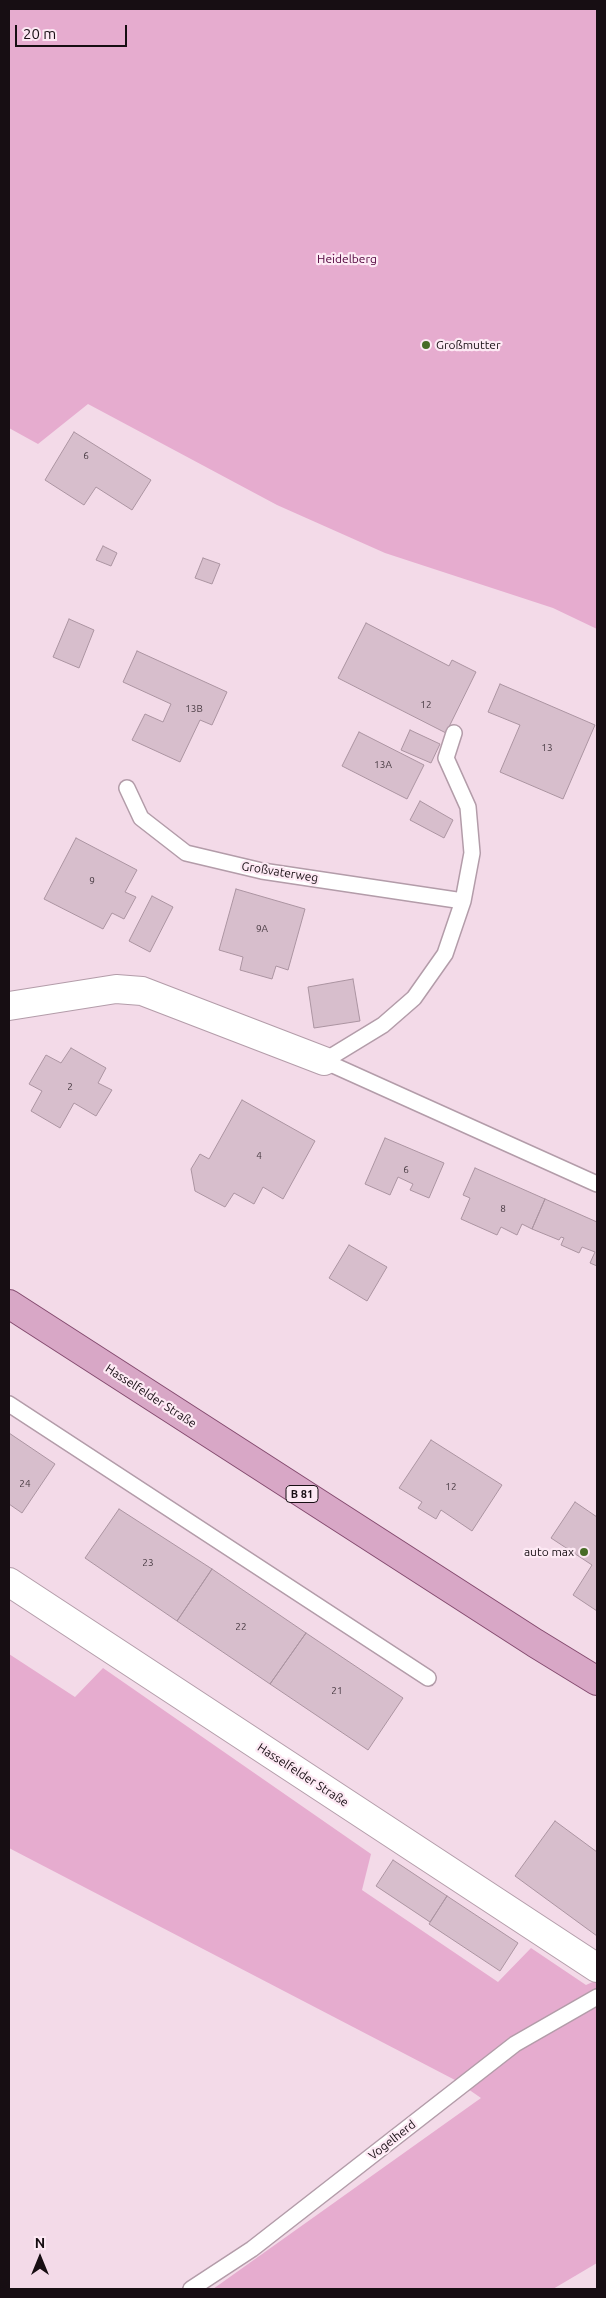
<!DOCTYPE html>
<meta charset="utf-8">
<style>
body{margin:0}
#map{position:relative;width:606px;height:2298px;overflow:hidden;background:#f3dae8;font-family:Ubuntu,sans-serif}
canvas{display:block}
.frame{position:absolute;inset:0;border:10px solid #170e13;pointer-events:none}
.north{position:absolute;left:15px;top:2233px;width:50px;height:50px;-webkit-text-stroke:4px #fde9f4;paint-order:stroke;rotate:0deg;font-size:14px;font-weight:700;line-height:20px;text-align:center;color:#170e13}
.north::after{content:'';display:block;margin:auto;width:18px;height:22px;background:#170e13;clip-path:polygon(50% 0,100% 100%,50% 72%,0 100%)}
.scale{position:absolute;left:15px;top:25px;width:112px;height:22px;box-sizing:border-box;border:2px solid #170e13;border-top:0;padding-left:6px;font-size:15px;line-height:18px;white-space:nowrap;color:#170e13;-webkit-text-stroke:4px #fde9f4;paint-order:stroke}
</style>
<div id="map">
<canvas width="606" height="2298"></canvas>
<div class="frame"></div>
<div class="north">N</div>
<div class="scale">20 m</div>
</div>
<script>
const g = document.querySelector('canvas').getContext('2d');
g.lineJoin = 'round';
function fillPath(path, color) { g.fillStyle = color; g.fill(path, 'evenodd'); }
const shape = rows => new Path2D(rows.map(r => 'M' + r).join(''));
function strokePath(path, color, width, dash) { g.strokeStyle = color; g.lineWidth = width; g.lineCap = dash ? 'butt' : 'round'; g.setLineDash(dash || []); g.stroke(path); }
function drawText(font, color, halo, rows, align = 'center') {
  g.font = font + ' Ubuntu,sans-serif'; g.lineWidth = 4.5; g.setLineDash([]); g.textBaseline = 'middle'; g.strokeStyle = halo; g.fillStyle = color; for (const [text, x, y, turn = 0] of rows) {
    g.save(); g.translate(x, y); g.rotate((+turn || 0) * Math.PI / 180); g.textAlign = isNaN(turn) ? turn : align; if (halo) g.strokeText(text, 0, 0); g.fillText(text, 0, 0); g.restore();
  }
}
fillPath(shape([
 [9,9,597,9,597,629,553,608,385,553,277,505,88,404,38,444,9,428],
 [9,1654,75,1697,103,1668,371,1854,362,1890,498,1982,531,1948,586,1985,597,1980,597,2263,553,2289,213,2289,481,2098,455,2080,9,1848]
]), '#e6accf');
const building = shape([
 [74,432,151,480,132,510,96,487,84,505,45,480,74,432],
 [103,546,117,553,111,566,96,560,103,546],
 [203,558,220,564,212,584,195,578,203,558],
 [69,619,94,630,79,668,53,657,69,619],
 [366,623,449,666,452,660,476,672,446,733,338,678,366,623],
 [137,651,227,692,212,725,200,720,180,762,132,740,145,714,163,722,171,704,123,682,137,651],
 [500,684,595,725,563,799,500,772,520,725,488,712,500,684],
 [410,730,440,744,431,763,401,750,410,730],
 [359,732,424,765,407,799,342,766,359,732],
 [420,801,453,820,444,838,410,820,420,801],
 [76,838,137,870,125,892,136,897,124,919,112,913,103,929,44,899,76,838],
 [236,889,305,909,288,970,276,966,272,979,240,970,243,957,219,950,236,889],
 [152,896,173,907,150,952,129,941,152,896],
 [353,979,360,1021,314,1028,308,987,353,979],
 [71,1048,106,1068,98,1083,112,1090,96,1116,74,1103,60,1128,31,1111,42,1091,29,1084,46,1055,61,1063,71,1048],
 [242,1100,315,1141,283,1199,263,1187,254,1204,234,1193,225,1207,195,1191,191,1169,200,1154,209,1159,242,1100],
 [385,1138,444,1163,429,1198,410,1190,413,1184,398,1177,390,1195,365,1184,385,1138],
 [475,1168,545,1199,532,1229,522,1224,517,1235,501,1227,497,1235,461,1219,470,1198,463,1195,475,1168],
 [545,1199,597,1222,597,1266,590,1263,595,1252,582,1247,579,1253,561,1245,564,1238,561,1237,559,1240,532,1229,545,1199],
 [349,1245,387,1267,367,1301,329,1278,349,1245],
 [9,1433,55,1464,22,1513,9,1504,9,1433],
 [431,1440,502,1485,472,1531,441,1510,436,1519,418,1508,422,1502,399,1488,431,1440],
 [575,1502,597,1517,597,1611,573,1595,592,1565,551,1538,575,1502],
 [119,1509,212,1569,177,1621,85,1558,119,1509],
 [212,1569,306,1633,270,1684,177,1621,212,1569],
 [306,1633,403,1698,368,1750,270,1684,306,1633],
 [555,1821,597,1852,597,1936,515,1876,555,1821],
 [393,1860,447,1896,430,1922,376,1886,393,1860],
 [447,1896,518,1943,500,1971,429,1924,447,1896]
]);
fillPath(building, '#d7becc');
strokePath(building, '#ab94a1', 1);
const service = shape([
 [127,788,141,818,186,853,262,871,463,901],
 [324,1061,383,1025,414,998,445,954,463,901,472,853,468,807,446,758,454,733],
 [324,1061,597,1184],
 [9,1404,428,1678],
 [191,2289,252,2249,515,2044,597,1997]
]);
const minor = shape([
 [9,1006,116,989,142,991,324,1061],
 [9,1582,597,1968]
]);
const primary = shape([
 [9,1304,535,1643,597,1681]
]);
strokePath(service, '#b39ca9', 18);
strokePath(minor, '#b39ca9', 30);
strokePath(primary, '#844b6f', 30);
strokePath(service, '#fff', 15);
strokePath(minor, '#fff', 28);
strokePath(primary, '#d8a7c6', 28);
for (const [x, y, r, color] of [
 [426,345,5,"#476c26"],
 [584,1552,5,"#476c26"]
]) { const dot = new Path2D(); dot.arc(x, y, r, 0, 2 * Math.PI); g.fillStyle = color; g.fill(dot); strokePath(dot, '#fde9f4', 2); }
drawText('10px', '#473a41', null, [
 ["6",86,456],
 ["12",426,705],
 ["13B",194,709],
 ["13",547,748],
 ["13A",383,765],
 ["9",92,881],
 ["9A",262,929],
 ["2",70,1087],
 ["4",259,1156],
 ["6",406,1170],
 ["8",503,1209],
 ["24",25,1484],
 ["12",451,1487],
 ["23",148,1563],
 ["22",241,1627],
 ["21",337,1691]
]);
for (const [x, y, w] of [
 [302,1494,32]
]) { const box = new Path2D(); box.roundRect(x - w / 2, y - 8.5, w, 17, 4); g.fillStyle = '#fde9f4'; g.fill(box); strokePath(box, '#170e13', 1); }
drawText('bold 11px', '#170e13', null, [
 ["B 81",302,1494]
]);
drawText('12px', '#4f003b', '#fde9f4', [
 ["Heidelberg",347,259]
]);
drawText('12px', '#170e13', '#fde9f4', [
 ["Großmutter",436,345],
 ["auto max",574,1552,"right"]
], 'left');
drawText('12px', '#170e13', '#fde9f4', [
 ["Großvaterweg",280,872,9],
 ["Hasselfelder Straße",151,1396,33],
 ["Hasselfelder Straße",303,1775,33],
 ["Vogelherd",392,2140,-38]
]);
</script>
